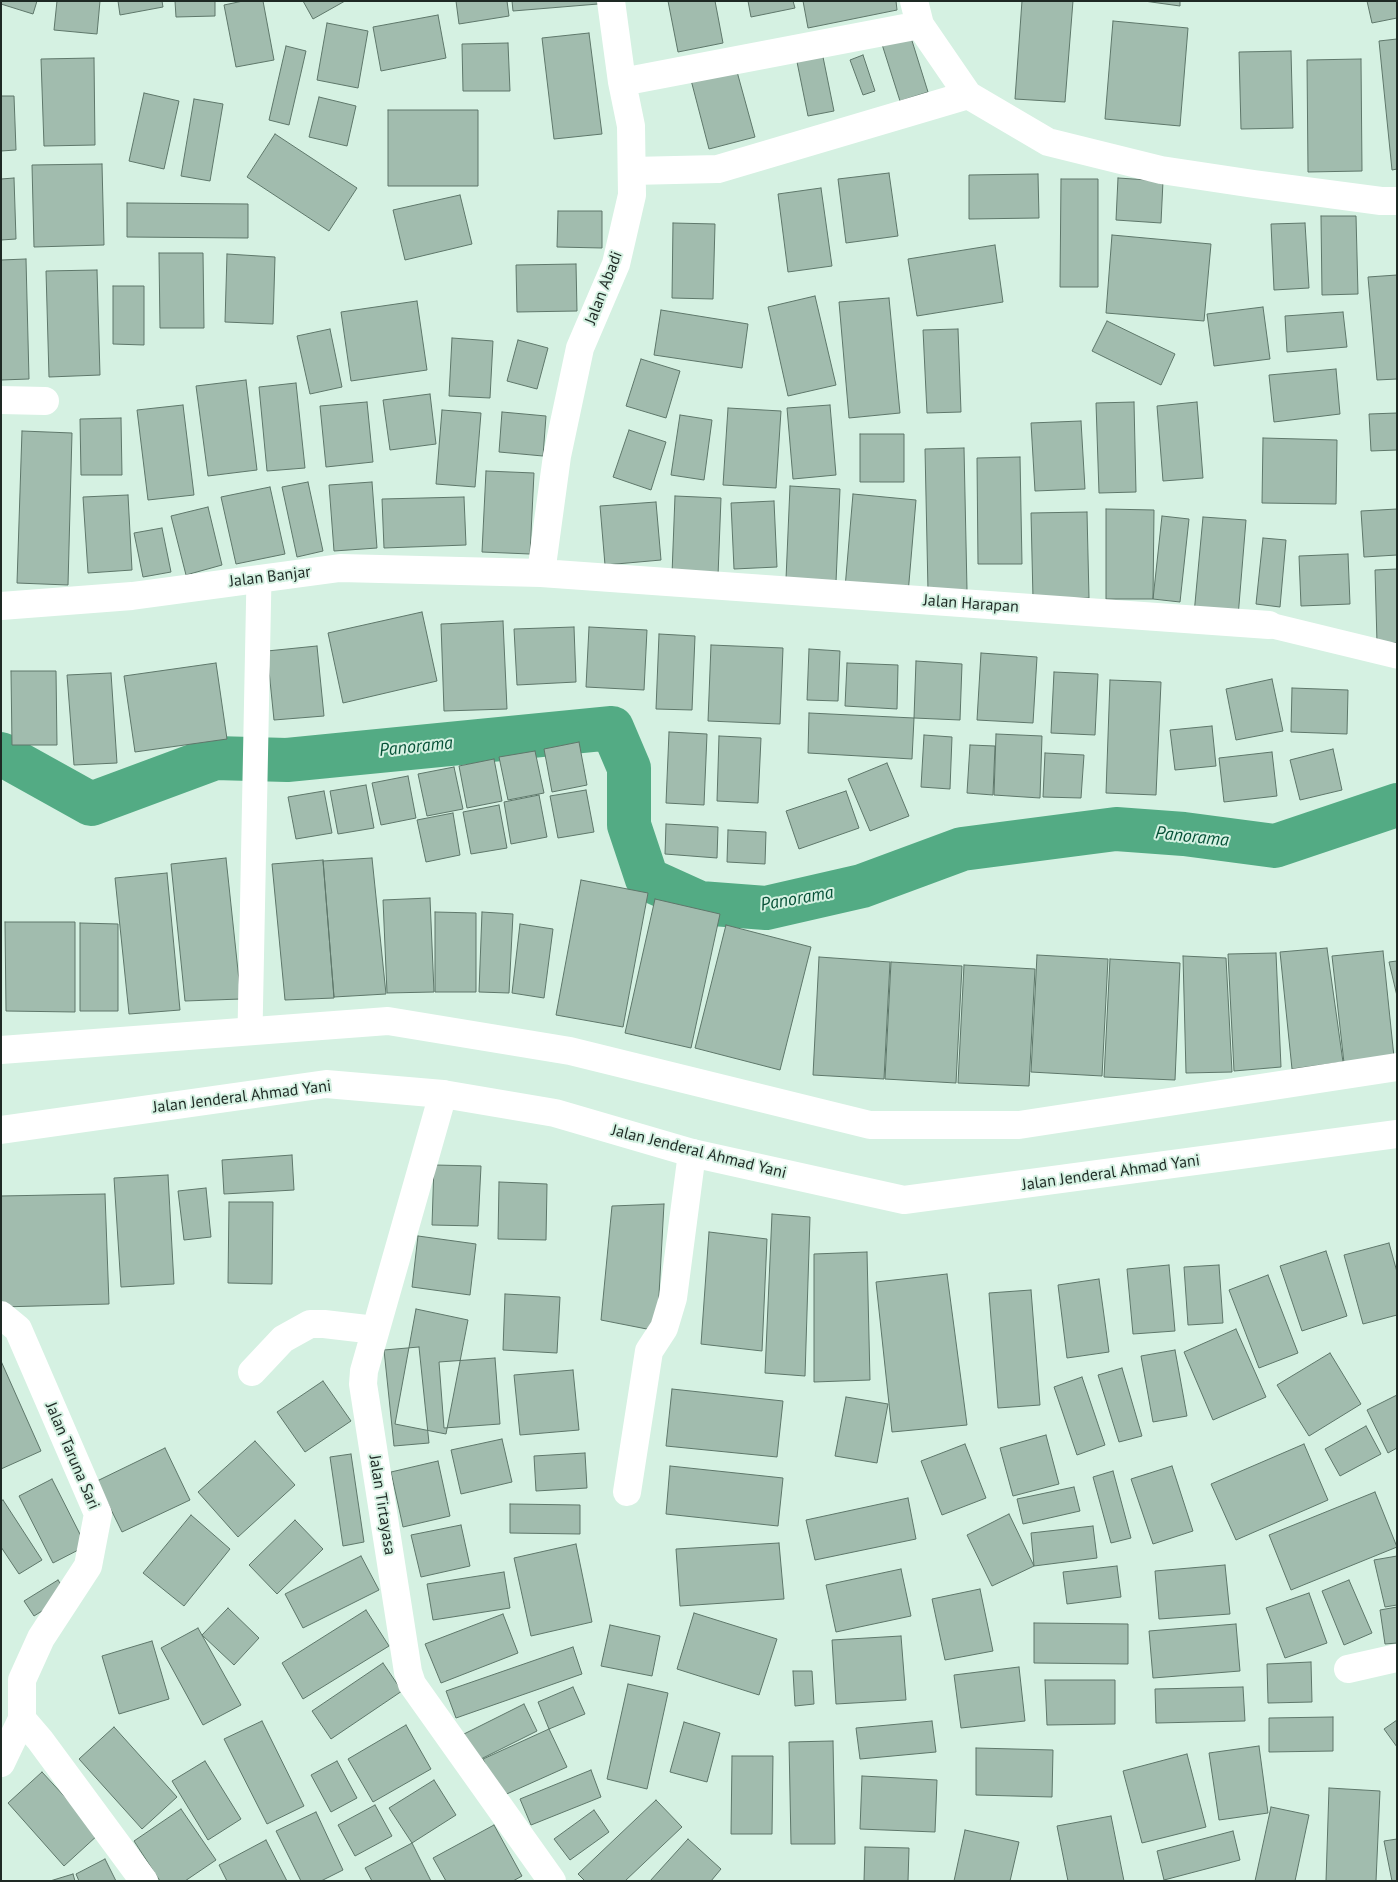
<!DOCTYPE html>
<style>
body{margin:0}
#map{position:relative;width:1398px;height:1882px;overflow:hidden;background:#d5f1e2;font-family:"PT Sans",sans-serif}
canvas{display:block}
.frame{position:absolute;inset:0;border:2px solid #1e2924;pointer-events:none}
</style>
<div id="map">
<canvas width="1398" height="1882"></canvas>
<div class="frame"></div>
</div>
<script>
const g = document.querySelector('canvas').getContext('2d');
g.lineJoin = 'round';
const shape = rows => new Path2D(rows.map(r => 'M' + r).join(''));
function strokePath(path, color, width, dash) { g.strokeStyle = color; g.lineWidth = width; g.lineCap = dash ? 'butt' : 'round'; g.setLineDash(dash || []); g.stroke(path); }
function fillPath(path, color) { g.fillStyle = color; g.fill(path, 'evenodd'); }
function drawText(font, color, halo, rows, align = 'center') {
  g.font = font + ' "PT Sans",sans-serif'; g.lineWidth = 4; g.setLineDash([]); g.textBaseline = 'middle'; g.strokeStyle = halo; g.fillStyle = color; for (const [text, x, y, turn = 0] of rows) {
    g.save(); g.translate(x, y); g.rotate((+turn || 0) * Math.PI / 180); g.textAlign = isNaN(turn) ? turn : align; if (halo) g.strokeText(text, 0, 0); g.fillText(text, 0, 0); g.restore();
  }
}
strokePath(shape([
 [1,754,91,804,215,758,287,760,612,728,629,768,629,825,647,879,700,903,766,908,862,886,962,849,1116,829,1184,834,1275,846,1397,805]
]), '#53ab84', 44);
const building = shape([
 [1,1,37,1,33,14,1,4,1,1],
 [57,1,100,1,97,34,54,30,57,1],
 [118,1,162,1,163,7,120,15,118,1],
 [175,1,215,1,215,16,176,17,175,1],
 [243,1,263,1,274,60,236,67,224,5,243,1],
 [303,1,345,1,313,19,303,1],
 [456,1,507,1,509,16,459,24,456,1],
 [512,1,598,1,598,4,513,11,512,1],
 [668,1,715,1,723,43,678,52,668,1],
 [748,1,793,1,795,8,751,17,748,1],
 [803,1,896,1,897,10,808,28,803,1],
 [1022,1,1073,1,1065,102,1015,99,1022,1],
 [1144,1,1180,1,1180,6,1144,1],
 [1367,1,1397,1,1397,18,1372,23,1367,1],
 [438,15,446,58,381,71,373,27,438,15],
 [1113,21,1188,28,1180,126,1105,119,1113,21],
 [327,23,368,31,358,88,317,80,327,23],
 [908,28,928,92,900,101,880,38,908,28],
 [589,33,602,134,554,139,542,38,589,33],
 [1397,39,1397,169,1392,170,1379,41,1397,39],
 [508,43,510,91,463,91,462,44,508,43],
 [286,46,306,51,289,125,269,120,286,46],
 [1291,51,1293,128,1241,129,1239,52,1291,51],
 [822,52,834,111,808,116,796,57,822,52],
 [863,55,875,91,863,95,850,60,863,55],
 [94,58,95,145,44,146,41,59,94,58],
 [1361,59,1362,171,1308,172,1307,60,1361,59],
 [736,68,755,137,709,149,691,80,736,68],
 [144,93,179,101,164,169,129,161,144,93],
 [1,96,14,96,16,150,1,151,1,96],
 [319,97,356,106,347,146,309,137,319,97],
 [194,99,223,104,210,181,181,176,194,99],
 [388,110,478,110,478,186,388,186,388,110],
 [275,134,357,188,329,231,247,177,275,134],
 [102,164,104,245,34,247,32,165,102,164],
 [889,173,898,236,846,243,838,179,889,173],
 [1038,174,1039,218,969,219,969,175,1038,174],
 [14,178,16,239,1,240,1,179,14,178],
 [1118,178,1163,181,1161,223,1116,220,1118,178],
 [1061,179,1098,179,1098,287,1060,287,1061,179],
 [821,188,832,266,788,272,778,194,821,188],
 [460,195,472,244,405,260,393,210,460,195],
 [127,203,248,204,248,238,127,237,127,203],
 [558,211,602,211,602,248,557,247,558,211],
 [1321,216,1356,216,1358,294,1322,295,1321,216],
 [673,223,715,224,713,299,672,298,673,223],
 [1305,223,1309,288,1274,290,1271,224,1305,223],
 [1112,235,1211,244,1204,321,1106,313,1112,235],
 [995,245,1003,302,917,316,908,259,995,245],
 [159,253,203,253,204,328,160,328,159,253],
 [227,254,275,257,273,324,225,322,227,254],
 [26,259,29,379,1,380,1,260,26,259],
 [576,264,577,311,517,312,516,265,576,264],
 [97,270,100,375,49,377,46,271,97,270],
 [1397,275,1397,379,1377,380,1368,277,1397,275],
 [113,286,144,286,144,345,113,344,113,286],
 [815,296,836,385,788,396,768,307,815,296],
 [889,298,900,413,849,418,839,302,889,298],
 [417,301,427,370,351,381,341,312,417,301],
 [1263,307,1270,359,1214,366,1207,314,1263,307],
 [661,310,748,324,742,368,654,355,661,310],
 [1343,312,1347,347,1287,352,1285,316,1343,312],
 [1107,321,1175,354,1161,385,1092,351,1107,321],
 [330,329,342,387,310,394,297,336,330,329],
 [958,329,961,412,927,413,923,330,958,329],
 [452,338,493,341,490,398,449,396,452,338],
 [518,340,548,348,537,389,507,381,518,340],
 [641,359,680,371,666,418,626,406,641,359],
 [1336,369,1340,414,1274,422,1269,375,1336,369],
 [246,380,257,470,208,476,196,386,246,380],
 [296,383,305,468,267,471,259,387,296,383],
 [430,394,436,444,390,450,383,400,430,394],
 [367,402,373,462,326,467,320,406,367,402],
 [1134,402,1136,492,1099,493,1096,403,1134,402],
 [1197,402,1203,478,1163,481,1157,406,1197,402],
 [183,405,194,495,148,500,137,410,183,405],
 [830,405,836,475,793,479,787,408,830,405],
 [728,408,781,411,776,488,723,485,728,408],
 [442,410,481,413,475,487,436,484,442,410],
 [502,412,546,416,543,456,499,452,502,412],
 [1397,413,1397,450,1371,451,1369,414,1397,413],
 [680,415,712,420,704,480,671,475,680,415],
 [121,418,122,475,81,475,80,419,121,418],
 [1081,421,1085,489,1035,491,1031,423,1081,421],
 [629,430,666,442,651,490,613,477,629,430],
 [22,431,72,433,68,585,17,583,22,431],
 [860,434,904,434,904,482,860,482,860,434],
 [1263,438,1337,440,1336,504,1262,503,1263,438],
 [964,448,967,590,928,591,925,449,964,448],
 [1020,457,1022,564,978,564,977,458,1020,457],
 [486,471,534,473,530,554,482,552,486,471],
 [308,482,323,551,297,557,282,487,308,482],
 [372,482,377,548,334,551,329,485,372,482],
 [790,486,840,489,836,582,786,579,790,486],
 [270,487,285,554,236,564,221,497,270,487],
 [853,494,916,500,908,594,845,588,853,494],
 [128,495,132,570,88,573,83,497,128,495],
 [675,496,721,498,718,576,672,574,675,496],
 [464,497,466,545,384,548,382,499,464,497],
 [774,501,777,567,734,569,731,503,774,501],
 [656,502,661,560,605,565,600,506,656,502],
 [208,507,222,565,186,575,171,516,208,507],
 [1106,509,1154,510,1153,599,1106,599,1106,509],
 [1397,509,1397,555,1364,557,1361,511,1397,509],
 [1087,512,1089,598,1033,599,1031,513,1087,512],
 [1162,516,1189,519,1180,602,1153,599,1162,516],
 [1203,517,1246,520,1238,617,1194,614,1203,517],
 [162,528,171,572,143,577,134,533,162,528],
 [1263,538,1286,540,1280,607,1256,604,1263,538],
 [1348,554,1350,604,1301,606,1299,556,1348,554],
 [1397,569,1397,643,1377,643,1375,570,1397,569],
 [422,612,437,681,343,703,328,633,422,612],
 [503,621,507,709,444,711,441,624,503,621],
 [574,627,576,682,517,685,514,629,574,627],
 [589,627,647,630,644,690,586,687,589,627],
 [659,634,695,636,692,710,656,709,659,634],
 [711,645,783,648,780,724,708,721,711,645],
 [317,646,324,716,274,720,267,651,317,646],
 [809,649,840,651,838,701,807,700,809,649],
 [981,653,1037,657,1033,723,977,720,981,653],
 [916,661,962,664,960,720,914,718,916,661],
 [216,663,227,739,135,752,124,676,216,663],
 [847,663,898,665,897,709,845,706,847,663],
 [11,671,56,671,57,745,12,745,11,671],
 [1054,672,1098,674,1095,735,1051,733,1054,672],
 [111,673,117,763,74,765,67,675,111,673],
 [1272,679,1283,731,1236,740,1226,689,1272,679],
 [1110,680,1161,682,1156,795,1106,793,1110,680],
 [1292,688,1348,690,1347,734,1291,732,1292,688],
 [809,713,914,718,912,759,808,753,809,713],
 [1212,726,1216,766,1175,770,1170,730,1212,726],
 [669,732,707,734,704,805,666,803,669,732],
 [996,734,1042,736,1040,798,994,795,996,734],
 [924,735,952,737,950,789,921,787,924,735],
 [719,736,761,738,758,803,717,801,719,736],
 [579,742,587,785,552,792,544,749,579,742],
 [970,745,995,746,993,795,967,793,970,745],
 [1333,749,1342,790,1300,800,1290,760,1333,749],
 [535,751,544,793,508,800,499,757,535,751],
 [1272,752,1277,796,1224,802,1219,758,1272,752],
 [1045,753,1084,755,1081,798,1043,797,1045,753],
 [494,759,502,801,467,808,459,766,494,759],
 [887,763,909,816,870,831,848,779,887,763],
 [454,767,463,809,427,816,418,774,454,767],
 [408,776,416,818,381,825,372,783,408,776],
 [366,785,374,828,338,834,330,791,366,785],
 [586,790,594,832,558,838,550,796,586,790],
 [324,791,332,833,296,839,288,797,324,791],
 [846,791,859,828,799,849,786,811,846,791],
 [539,795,547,837,511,844,504,802,539,795],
 [499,805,507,848,471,854,463,812,499,805],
 [453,813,460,855,426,862,417,820,453,813],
 [666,824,718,827,717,858,665,854,666,824],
 [728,830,766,832,765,864,727,862,728,830],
 [226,858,241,999,185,1001,171,864,226,858],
 [372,858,386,994,334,997,323,861,372,858],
 [323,860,334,998,285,1000,272,864,323,860],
 [167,873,180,1010,129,1014,115,878,167,873],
 [581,880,648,893,623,1027,556,1015,581,880],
 [430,898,434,992,387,993,383,900,430,898],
 [655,899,720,914,691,1048,625,1033,655,899],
 [435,912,476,913,476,992,435,992,435,912],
 [482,912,513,914,509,993,479,992,482,912],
 [5,922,75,922,75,1012,6,1011,5,922],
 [80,923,118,924,118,1011,80,1011,80,923],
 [520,924,553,929,544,998,512,993,520,924],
 [726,925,811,947,780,1070,695,1048,726,925],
 [1327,948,1343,1062,1292,1069,1280,952,1327,948],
 [1383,951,1394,1057,1344,1063,1332,956,1383,951],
 [1276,953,1281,1067,1234,1071,1228,954,1276,953],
 [1037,955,1108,959,1102,1076,1031,1072,1037,955],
 [1183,956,1226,958,1232,1072,1186,1073,1183,956],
 [819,957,890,962,884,1079,813,1075,819,957],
 [1110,959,1180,963,1175,1080,1104,1077,1110,959],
 [1397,961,1397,996,1389,962,1397,961],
 [891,962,962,966,956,1083,885,1079,891,962],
 [964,965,1035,969,1029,1086,958,1083,964,965],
 [292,1155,294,1190,224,1194,222,1160,292,1155],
 [434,1165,481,1166,478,1226,432,1225,434,1165],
 [168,1175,174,1284,121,1287,114,1178,168,1175],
 [499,1182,547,1184,546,1240,498,1239,499,1182],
 [206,1188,211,1237,184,1240,178,1191,206,1188],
 [105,1194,109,1304,1,1307,1,1196,105,1194],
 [229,1202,273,1202,272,1284,228,1283,229,1202],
 [664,1204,657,1331,601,1320,612,1206,664,1204],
 [772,1214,810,1217,805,1376,765,1373,772,1214],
 [709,1232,767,1239,762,1351,701,1344,709,1232],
 [418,1236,476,1244,470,1295,412,1287,418,1236],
 [1389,1243,1397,1272,1397,1315,1363,1324,1344,1255,1389,1243],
 [1326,1251,1347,1316,1302,1331,1280,1266,1326,1251],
 [867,1252,870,1380,814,1382,814,1254,867,1252],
 [1169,1265,1175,1331,1133,1334,1127,1269,1169,1265],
 [1219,1265,1223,1323,1188,1325,1184,1267,1219,1265],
 [947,1274,967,1425,892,1432,876,1282,947,1274],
 [1268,1275,1298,1353,1259,1368,1229,1290,1268,1275],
 [1099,1279,1109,1352,1067,1358,1058,1285,1099,1279],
 [1031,1290,1040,1405,998,1408,989,1293,1031,1290],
 [505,1294,560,1297,557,1353,503,1350,505,1294],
 [416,1309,468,1320,446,1434,395,1424,416,1309],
 [1236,1329,1266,1397,1213,1420,1184,1352,1236,1329],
 [419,1347,429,1443,394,1446,384,1350,419,1347],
 [1175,1350,1187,1416,1153,1422,1141,1356,1175,1350],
 [1330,1353,1361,1404,1309,1436,1277,1385,1330,1353],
 [495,1358,500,1424,444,1428,439,1362,495,1358],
 [1,1361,41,1451,1,1469,1,1361],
 [1122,1368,1142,1436,1119,1442,1098,1375,1122,1368],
 [573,1370,579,1430,520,1435,514,1375,573,1370],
 [1082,1377,1105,1445,1077,1455,1054,1387,1082,1377],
 [323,1381,351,1421,305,1452,277,1412,323,1381],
 [672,1389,783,1401,777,1457,666,1446,672,1389],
 [1397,1395,1397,1448,1388,1453,1367,1410,1397,1395],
 [846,1397,888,1404,877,1463,835,1456,846,1397],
 [1366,1426,1381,1454,1340,1476,1325,1449,1366,1426],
 [1046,1435,1059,1484,1013,1496,1000,1448,1046,1435],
 [502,1439,512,1482,461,1494,451,1450,502,1439],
 [255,1441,295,1485,238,1537,198,1492,255,1441],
 [965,1444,986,1498,942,1515,921,1461,965,1444],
 [1304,1444,1328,1500,1236,1540,1211,1484,1304,1444],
 [165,1448,190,1500,122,1532,97,1481,165,1448],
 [585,1453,587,1488,536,1491,534,1456,585,1453],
 [351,1454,364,1542,343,1546,330,1457,351,1454],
 [438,1461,450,1516,403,1527,391,1472,438,1461],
 [670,1466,783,1478,778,1526,666,1514,670,1466],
 [1172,1466,1193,1531,1153,1544,1131,1479,1172,1466],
 [1113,1471,1131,1538,1111,1543,1093,1477,1113,1471],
 [52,1479,86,1546,53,1563,19,1496,52,1479],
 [1074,1487,1080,1511,1023,1524,1017,1499,1074,1487],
 [1375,1492,1397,1547,1291,1590,1269,1535,1375,1492],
 [908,1498,916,1539,815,1560,806,1520,908,1498],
 [3,1500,42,1560,19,1574,1,1547,1,1501,3,1500],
 [510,1504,580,1505,580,1534,510,1533,510,1504],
 [1009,1514,1034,1566,992,1586,967,1535,1009,1514],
 [191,1515,230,1549,184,1606,143,1573,191,1515],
 [295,1520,323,1549,277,1594,249,1565,295,1520],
 [461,1525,470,1566,421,1577,411,1535,461,1525],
 [1093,1526,1097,1558,1034,1566,1031,1533,1093,1526],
 [779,1543,784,1599,680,1606,676,1549,779,1543],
 [576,1544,592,1622,531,1636,514,1558,576,1544],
 [361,1556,379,1590,303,1628,285,1594,361,1556],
 [1397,1556,1397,1605,1385,1607,1374,1560,1397,1556],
 [1225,1565,1230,1614,1159,1619,1155,1571,1225,1565],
 [1117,1566,1121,1597,1067,1604,1063,1572,1117,1566],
 [901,1569,911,1616,836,1632,826,1585,901,1569],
 [504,1572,510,1608,433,1620,427,1584,504,1572],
 [58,1580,68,1595,34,1616,24,1601,58,1580],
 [1349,1580,1372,1633,1344,1645,1322,1591,1349,1580],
 [980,1589,993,1651,945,1660,932,1599,980,1589],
 [1309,1593,1327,1643,1285,1658,1266,1608,1309,1593],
 [1397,1607,1397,1643,1385,1644,1380,1610,1397,1607],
 [228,1608,259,1638,234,1665,202,1635,228,1608],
 [366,1610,389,1646,303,1699,282,1663,366,1610],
 [694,1613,777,1639,759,1695,677,1669,694,1613],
 [503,1614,518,1653,441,1683,425,1644,503,1614],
 [1034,1623,1128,1624,1128,1664,1034,1663,1034,1623],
 [1236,1624,1240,1671,1153,1678,1149,1631,1236,1624],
 [610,1625,660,1636,652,1676,601,1666,610,1625],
 [198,1628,241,1705,203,1725,161,1648,198,1628],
 [901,1636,906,1700,836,1704,832,1640,901,1636],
 [152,1641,169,1699,119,1714,102,1656,152,1641],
 [573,1647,582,1674,456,1718,446,1691,573,1647],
 [1311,1662,1312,1702,1268,1703,1267,1664,1311,1662],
 [383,1663,402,1691,331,1739,312,1711,383,1663],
 [1019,1667,1025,1721,961,1728,954,1675,1019,1667],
 [793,1671,812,1671,814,1704,795,1706,793,1671],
 [1045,1680,1115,1680,1115,1724,1047,1725,1045,1680],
 [628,1684,668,1693,647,1789,607,1779,628,1684],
 [573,1687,585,1714,549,1729,538,1702,573,1687],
 [1243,1687,1245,1721,1156,1723,1155,1689,1243,1687],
 [524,1704,537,1731,475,1762,462,1735,524,1704],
 [1333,1717,1333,1751,1269,1752,1269,1718,1333,1717],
 [1397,1720,1397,1747,1384,1729,1397,1720],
 [262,1721,304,1806,267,1824,224,1739,262,1721],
 [932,1721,936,1752,860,1759,856,1728,932,1721],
 [684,1722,720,1733,707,1782,670,1772,684,1722],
 [406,1725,431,1769,373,1802,348,1759,406,1725],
 [114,1727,177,1797,142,1829,79,1759,114,1727],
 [549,1729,567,1767,500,1797,483,1759,549,1729],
 [833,1741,835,1844,791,1844,789,1742,833,1741],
 [1259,1746,1268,1813,1219,1820,1209,1753,1259,1746],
 [976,1748,1053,1750,1052,1797,976,1795,976,1748],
 [1187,1754,1206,1827,1142,1843,1123,1771,1187,1754],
 [732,1756,773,1756,772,1834,731,1834,732,1756],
 [205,1761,241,1819,208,1840,172,1781,205,1761],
 [337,1761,357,1798,331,1812,311,1775,337,1761],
 [591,1770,601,1797,531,1825,520,1799,591,1770],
 [42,1772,99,1834,64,1866,8,1803,42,1772],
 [862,1776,937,1780,935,1832,860,1829,862,1776],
 [434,1780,456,1815,412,1843,389,1808,434,1780],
 [1329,1788,1380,1791,1376,1881,1326,1881,1329,1788],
 [656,1800,682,1827,625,1881,585,1881,578,1874,656,1800],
 [375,1805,392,1836,355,1856,338,1825,375,1805],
 [1271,1807,1309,1815,1295,1881,1255,1881,1271,1807],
 [181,1809,216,1860,185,1881,160,1881,134,1841,181,1809],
 [594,1810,609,1832,570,1860,554,1839,594,1810],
 [316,1812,343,1870,321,1881,301,1881,276,1831,316,1812],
 [1111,1816,1124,1881,1068,1881,1057,1826,1111,1816],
 [494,1825,522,1876,513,1881,446,1881,433,1858,494,1825],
 [965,1830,1019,1842,1010,1881,954,1881,965,1830],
 [1233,1831,1240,1860,1164,1880,1157,1851,1233,1831],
 [688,1839,721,1869,711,1881,650,1881,688,1839],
 [1397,1839,1397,1881,1392,1881,1384,1841,1397,1839],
 [266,1840,287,1881,227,1881,219,1865,266,1840],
 [412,1843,431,1881,372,1881,365,1868,412,1843],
 [865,1847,909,1848,908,1881,864,1881,865,1847],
 [105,1859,116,1881,79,1881,76,1874,105,1859],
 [73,1874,75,1881,50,1881,73,1874]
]);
fillPath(building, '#a1bcae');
strokePath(building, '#5e776a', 1);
strokePath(shape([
 [1269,625,1397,656],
 [250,1031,259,578]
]), '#fff', 25);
strokePath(shape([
 [914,1,920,25],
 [622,82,920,25,968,95,1048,142,1161,170,1254,184,1381,201,1397,201],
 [632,171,718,169,968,95],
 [1,400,45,401],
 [541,573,557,456,580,348,616,264,632,195,631,126,622,82,611,1],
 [1,606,132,596,340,568,541,573,1269,625],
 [443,1094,364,1371,363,1384,408,1672,412,1684,552,1881],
 [1,1315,18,1329,98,1514,88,1566,41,1638,22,1680,22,1719,40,1740,144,1881],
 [252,1372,283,1339,310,1324,324,1324,375,1330],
 [627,1492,649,1351,664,1328,673,1298,692,1153],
 [1348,1669,1397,1658],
 [1,1763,22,1719]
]), '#fff', 28);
strokePath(shape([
 [1,1050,388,1021,570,1051,870,1125,1019,1125,1397,1067],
 [1,1130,326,1084,443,1094,555,1113,692,1153,904,1200,1397,1134]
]), '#fff', 28);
drawText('16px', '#1e2924', '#d5f1e2', [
 ["Jalan Abadi",604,288,-69],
 ["Jalan Banjar",270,577,-7],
 ["Jalan Harapan",971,604,4],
 ["Jalan Jenderal Ahmad Yani",242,1097,-7],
 ["Jalan Jenderal Ahmad Yani",699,1152,14],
 ["Jalan Jenderal Ahmad Yani",1111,1173,-8],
 ["Jalan Taruna Sari",72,1456,67],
 ["Jalan Tirtayasa",382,1505,81]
]);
drawText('italic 18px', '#065137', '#d5f1e2', [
 ["Panorama",416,747,-6],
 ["Panorama",1192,837,6],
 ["Panorama",797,899,-10]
]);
</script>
